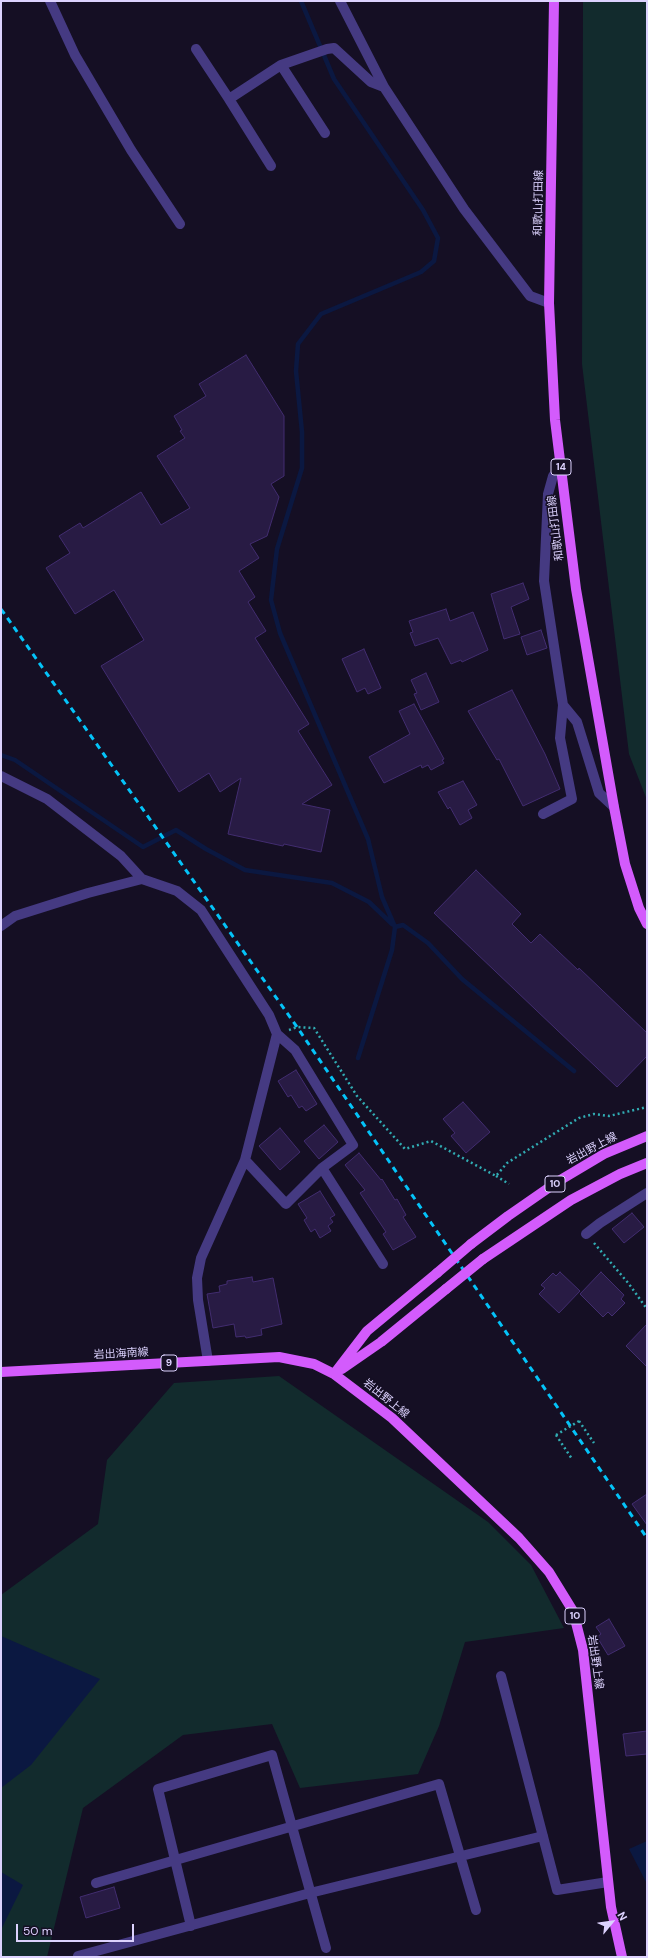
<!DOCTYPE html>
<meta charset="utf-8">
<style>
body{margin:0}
#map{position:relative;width:648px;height:1958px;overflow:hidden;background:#150f24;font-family:"DM Sans",sans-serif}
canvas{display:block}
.frame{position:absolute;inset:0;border:2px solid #dcd2fe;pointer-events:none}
.north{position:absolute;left:592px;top:1902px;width:40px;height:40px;-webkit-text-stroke:3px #150f24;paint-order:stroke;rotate:61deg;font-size:11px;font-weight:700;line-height:16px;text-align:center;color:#dcd2fe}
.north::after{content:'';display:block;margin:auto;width:14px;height:18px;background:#dcd2fe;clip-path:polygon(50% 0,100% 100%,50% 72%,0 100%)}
.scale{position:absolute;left:16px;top:1924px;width:118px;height:18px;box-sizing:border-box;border:2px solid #dcd2fe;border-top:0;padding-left:5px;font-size:12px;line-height:14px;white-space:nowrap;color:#dcd2fe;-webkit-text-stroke:3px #150f24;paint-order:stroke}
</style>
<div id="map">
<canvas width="648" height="1958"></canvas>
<div class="frame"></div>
<div class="north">N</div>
<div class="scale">50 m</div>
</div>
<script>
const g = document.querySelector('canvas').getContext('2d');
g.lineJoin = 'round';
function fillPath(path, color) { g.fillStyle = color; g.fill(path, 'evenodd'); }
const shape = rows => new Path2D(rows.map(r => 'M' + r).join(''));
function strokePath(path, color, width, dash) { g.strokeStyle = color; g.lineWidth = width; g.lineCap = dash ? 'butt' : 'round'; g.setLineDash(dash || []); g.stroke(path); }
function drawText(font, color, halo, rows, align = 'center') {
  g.font = font + ' "DM Sans","Noto Sans JP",sans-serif'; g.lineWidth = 3; g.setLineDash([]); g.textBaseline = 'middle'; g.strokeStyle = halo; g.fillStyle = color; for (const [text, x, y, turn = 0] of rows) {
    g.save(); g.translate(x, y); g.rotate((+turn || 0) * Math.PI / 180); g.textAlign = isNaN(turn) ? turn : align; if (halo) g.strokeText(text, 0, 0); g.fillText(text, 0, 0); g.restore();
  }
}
fillPath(shape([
 [583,1,647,1,647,800,629,754,582,364],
 [279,1376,488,1522,531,1565,564,1628,465,1642,439,1726,418,1774,300,1788,272,1724,183,1735,83,1808,47,1957,1,1957,1,1595,98,1524,107,1460,174,1383]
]), '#122b2d');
fillPath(shape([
 [1,1636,100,1679,31,1765,1,1788],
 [647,1841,647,1884,629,1849],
 [1,1872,23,1885,1,1930]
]), '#0b1841');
strokePath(shape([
 [301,1,334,79,423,210,438,238,434,261,421,272,321,314,298,344,296,371,302,432,302,468,277,549,271,600,280,633,368,839,382,897,395,927,392,950,358,1058],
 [1,755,15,760,143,847,176,830,206,849,245,870,332,883,369,902,392,924],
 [395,927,403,925,428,943,462,979,574,1071]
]), '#0b1841', 4.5);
const building = shape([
 [246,355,284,416,284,476,271,484,279,497,267,536,250,544,259,558,239,571,255,597,248,602,266,631,255,638,309,724,298,731,332,785,302,804,330,810,321,852,284,844,283,846,228,834,241,778,220,792,209,773,179,792,101,666,144,640,114,590,75,614,46,568,70,553,59,536,80,523,83,528,141,492,161,525,190,508,157,456,185,438,180,431,182,430,174,416,206,396,199,384,246,355],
 [523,583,529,599,511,607,520,634,504,639,491,594,523,583],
 [446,609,450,621,473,612,488,650,462,662,461,660,451,664,438,638,415,646,410,633,413,632,409,621,446,609],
 [541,630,547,648,527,655,521,637,541,630],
 [364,649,381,688,368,694,365,688,357,692,342,659,364,649],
 [426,673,439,702,421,710,414,694,417,693,411,680,426,673],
 [512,690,545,754,560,789,523,806,499,759,497,760,468,711,512,690],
 [414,704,444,759,442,760,444,763,431,770,428,765,422,768,421,765,384,783,369,757,410,734,399,711,414,704],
 [463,781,477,805,468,810,472,818,460,825,450,807,448,809,438,792,463,781],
 [476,870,521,914,512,924,531,943,540,934,578,970,579,968,647,1033,647,1056,617,1087,434,913,476,870],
 [296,1070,317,1104,306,1111,302,1106,299,1108,291,1095,288,1097,278,1081,296,1070],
 [463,1102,490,1132,466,1153,451,1136,455,1133,443,1119,463,1102],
 [324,1125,338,1142,319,1159,304,1141,324,1125],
 [280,1128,300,1152,280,1170,259,1146,280,1128],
 [359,1153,381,1180,382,1179,395,1200,397,1199,406,1215,403,1217,416,1237,393,1250,383,1234,386,1232,360,1193,365,1190,345,1165,359,1153],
 [320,1191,335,1215,330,1218,333,1222,328,1226,331,1231,320,1238,315,1229,311,1232,304,1220,307,1218,298,1204,320,1191],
 [632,1213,644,1227,624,1243,612,1229,632,1213],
 [560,1272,580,1291,559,1313,539,1294,545,1288,541,1285,553,1273,556,1276,560,1272],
 [601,1272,624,1295,621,1299,625,1303,612,1316,608,1312,603,1317,580,1294,601,1272],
 [252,1277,253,1282,273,1278,282,1324,261,1329,262,1335,246,1338,245,1336,236,1337,234,1324,213,1328,207,1294,220,1292,219,1286,227,1284,227,1281,252,1277],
 [647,1324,647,1367,626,1346,647,1324],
 [647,1494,647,1525,632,1504,647,1494],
 [609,1619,625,1646,608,1655,597,1637,601,1634,596,1627,609,1619],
 [647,1731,647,1754,626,1756,623,1734,647,1731],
 [114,1887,120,1908,86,1918,80,1897,114,1887]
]);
fillPath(building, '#281b44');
strokePath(building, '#422d70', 1);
strokePath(shape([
 [289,1030,297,1027,314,1028,357,1096,405,1149,431,1141,496,1176,507,1163,579,1118,594,1114,609,1116,647,1107],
 [496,1176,509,1184],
 [594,1243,629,1284,647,1309],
 [579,1421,594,1443],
 [556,1435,572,1459]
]), '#31acb3', 2.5, [2, 3]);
strokePath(shape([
 [50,1,75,55,131,150,180,224],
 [340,1,384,87,464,209,530,296,549,303],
 [196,49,229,99],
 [325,133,281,65,327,49,334,48,371,82,384,87],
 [271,166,229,99,281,65],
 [561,472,553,476,548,494,544,581,563,705],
 [1,776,47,799,121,856,142,879,177,891,201,910,269,1015,277,1034],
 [543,814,572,799,560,738,563,705,577,722,599,793,614,807],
 [1,926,15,916,88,893,142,879],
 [322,1168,383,1264],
 [586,1234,600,1223,647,1193],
 [208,1361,198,1300,197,1278,201,1258,245,1160,277,1034,295,1050,353,1145,322,1168,286,1204,245,1160],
 [501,1676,557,1890,608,1882],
 [96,1883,439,1784,476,1910],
 [191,1926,158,1789,272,1755,326,1948],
 [78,1956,310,1893,543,1836]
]), '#453a82', 10);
strokePath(shape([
 [554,1,549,303,555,420,576,589,614,807,625,864,639,908,647,924],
 [471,1244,508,1216,557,1182,604,1154,647,1136],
 [483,1259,571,1200,620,1174,647,1163],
 [342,1369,381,1342,446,1289],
 [1,1372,279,1357,314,1364,334,1374,392,1418,519,1538,549,1572,573,1611,583,1650,611,1907,622,1957],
 [334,1374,367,1331,437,1273]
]), '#d35bfc', 10);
strokePath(shape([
 [1,609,297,1027,647,1538]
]), '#04c3f8', 3, [6, 5]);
strokePath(shape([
 [556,1435,579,1421]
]), '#31acb3', 2.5, [2, 3]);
strokePath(shape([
 [437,1273,471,1244],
 [446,1289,483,1259]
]), '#d35bfc', 10);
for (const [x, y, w] of [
 [561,467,20],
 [555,1184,20],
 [169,1363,16],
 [575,1616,20]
]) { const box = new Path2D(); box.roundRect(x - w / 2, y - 8, w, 16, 3); g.fillStyle = '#150f24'; g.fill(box); strokePath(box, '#dcd2fe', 1); }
drawText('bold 10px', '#dcd2fe', null, [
 ["14",561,467],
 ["10",555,1184],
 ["9",169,1363],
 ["10",575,1616]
]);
drawText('11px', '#dcd2fe', '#150f24', [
 ["和歌山打田線",539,203,-89],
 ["和歌山打田線",556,528,-97],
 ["岩出野上線",592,1149,-28],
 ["岩出海南線",121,1354,-3],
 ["岩出野上線",386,1399,39],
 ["岩出野上線",595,1662,82]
]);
</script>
